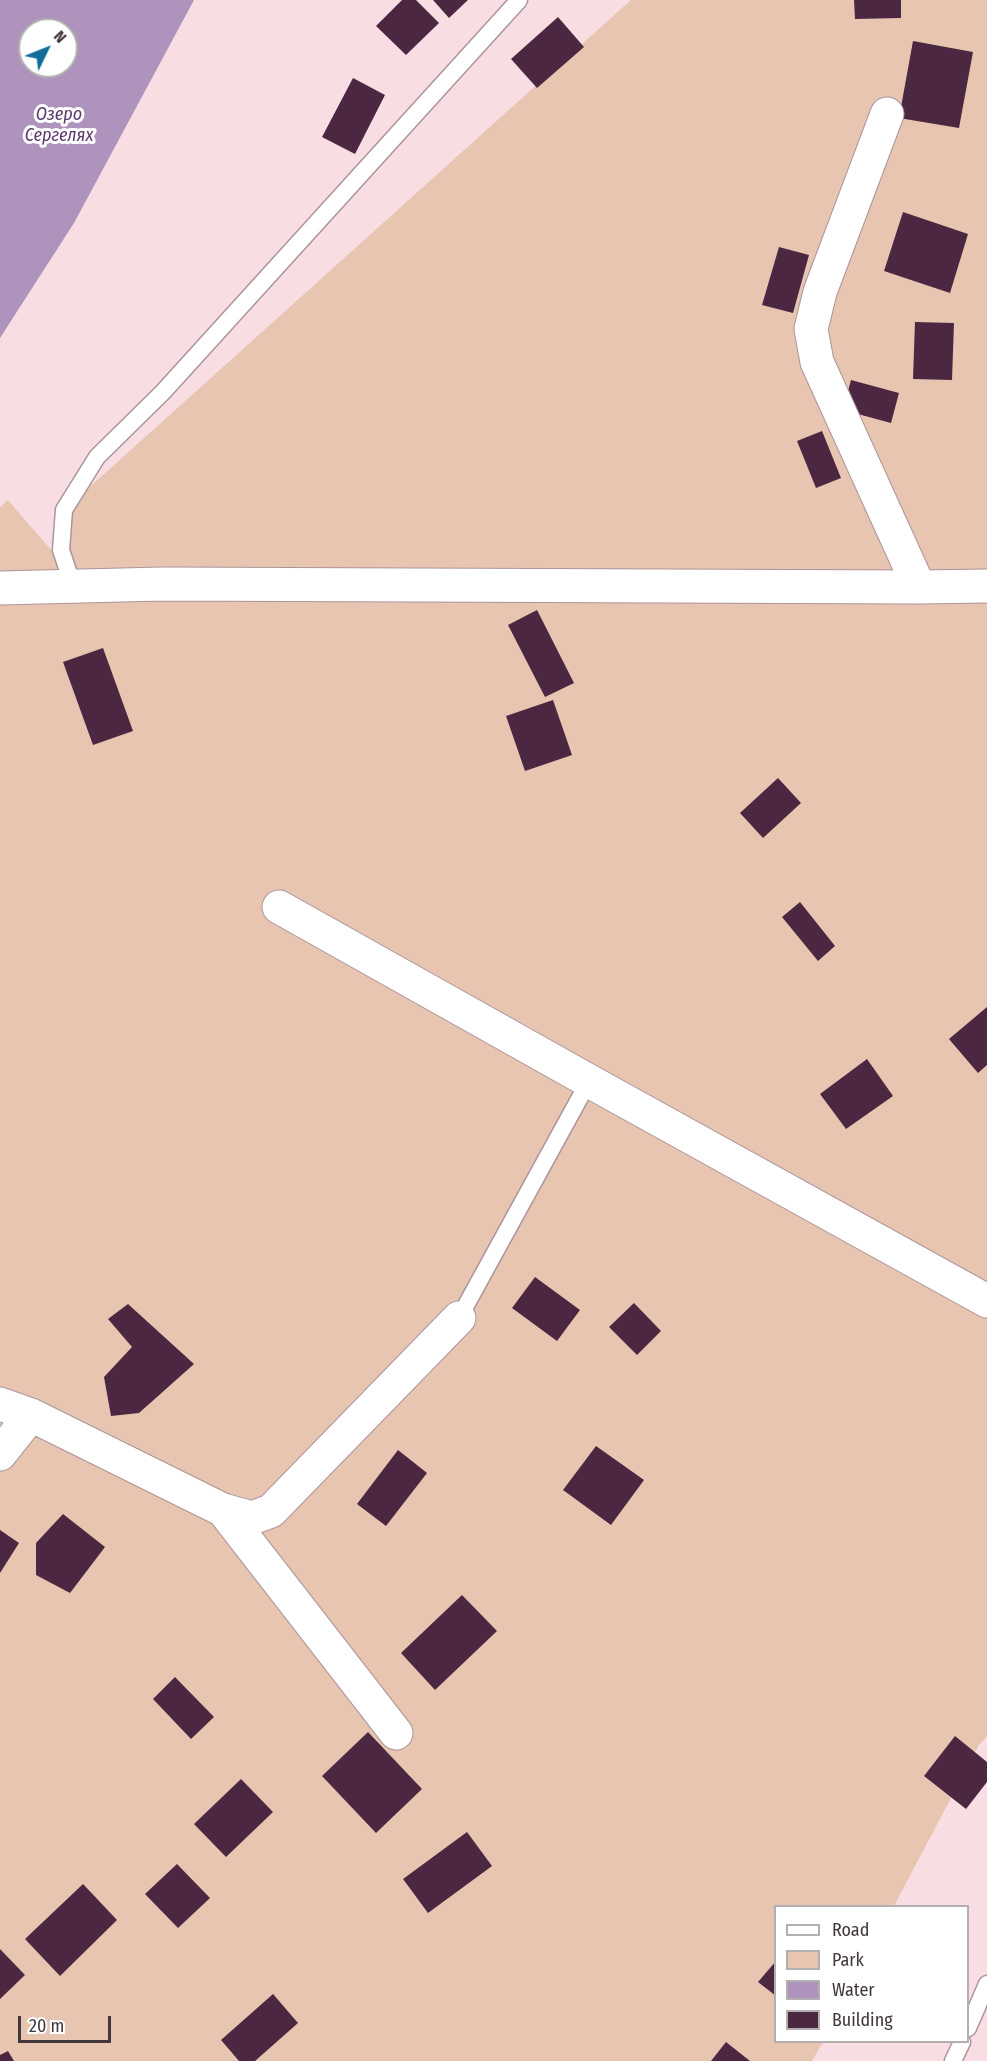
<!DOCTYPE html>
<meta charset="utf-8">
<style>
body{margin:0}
#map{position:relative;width:987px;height:2061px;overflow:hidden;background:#f8dee3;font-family:"Fira Sans Condensed",sans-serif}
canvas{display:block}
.legend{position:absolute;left:774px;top:1905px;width:195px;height:138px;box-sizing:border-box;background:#fff;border:2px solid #b3afb0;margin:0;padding:8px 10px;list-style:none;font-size:18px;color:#42373a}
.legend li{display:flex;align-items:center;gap:12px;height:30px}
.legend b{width:30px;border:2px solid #b3afb0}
.north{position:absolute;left:18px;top:18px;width:60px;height:60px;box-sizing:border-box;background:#fff;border:2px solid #b3afb0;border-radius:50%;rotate:47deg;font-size:16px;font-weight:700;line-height:24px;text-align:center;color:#42373a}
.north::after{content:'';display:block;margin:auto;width:21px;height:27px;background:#136c9b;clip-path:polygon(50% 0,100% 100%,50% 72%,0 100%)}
.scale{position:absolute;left:18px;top:2016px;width:93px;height:27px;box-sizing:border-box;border:3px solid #42373a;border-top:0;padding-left:8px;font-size:18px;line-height:21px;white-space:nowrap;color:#42373a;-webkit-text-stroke:4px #fff;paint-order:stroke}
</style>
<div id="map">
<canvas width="987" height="2061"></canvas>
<ul class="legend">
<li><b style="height:8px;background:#fff"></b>Road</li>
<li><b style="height:16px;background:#e7c5b1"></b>Park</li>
<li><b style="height:16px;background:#ae93bd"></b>Water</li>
<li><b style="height:16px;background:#4b2741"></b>Building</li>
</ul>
<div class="north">N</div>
<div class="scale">20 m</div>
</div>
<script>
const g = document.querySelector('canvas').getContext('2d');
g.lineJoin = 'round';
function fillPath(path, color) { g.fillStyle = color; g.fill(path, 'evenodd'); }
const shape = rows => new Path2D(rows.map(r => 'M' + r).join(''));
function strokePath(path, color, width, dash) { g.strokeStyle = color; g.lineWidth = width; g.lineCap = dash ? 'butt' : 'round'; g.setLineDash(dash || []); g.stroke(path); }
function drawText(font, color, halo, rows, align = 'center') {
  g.font = font + ' "Fira Sans Condensed",sans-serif'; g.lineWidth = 6; g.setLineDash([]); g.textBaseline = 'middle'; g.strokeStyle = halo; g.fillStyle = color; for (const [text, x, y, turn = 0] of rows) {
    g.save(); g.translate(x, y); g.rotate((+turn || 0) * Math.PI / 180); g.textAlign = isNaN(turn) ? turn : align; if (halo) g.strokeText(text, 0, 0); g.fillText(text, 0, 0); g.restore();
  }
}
fillPath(shape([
 [631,0,987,0,987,1736,979,1745,894,1906,776,1906,776,2042,823,2042,812,2061,0,2061,0,507,8,500,52,551,64,510]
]), '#e7c5b1');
fillPath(shape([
 [0,0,194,0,74,223,0,338],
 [30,30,66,30,66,66,30,66]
]), '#ae93bd');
fillPath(shape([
 [402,0,416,0,439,23,406,55,376,26],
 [433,0,468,0,449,18],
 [854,0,901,0,901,18,855,19],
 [558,17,584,47,537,88,511,59],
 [913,41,973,52,959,128,899,118],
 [353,78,385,95,355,154,322,137],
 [903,212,968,234,950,293,884,271],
 [779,247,809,255,793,313,762,305],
 [915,322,954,323,952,380,913,379],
 [851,380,899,393,891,423,843,410],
 [822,431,841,478,816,488,797,441],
 [537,610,574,683,545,697,508,625],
 [103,648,133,731,93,745,63,662],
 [553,700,572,755,525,771,506,716],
 [778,778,801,803,763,838,740,813],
 [800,902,835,946,818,961,782,917],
 [987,1007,987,1065,978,1073,949,1039],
 [867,1059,893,1096,846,1129,820,1094],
 [535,1277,580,1310,557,1341,512,1308],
 [634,1303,661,1331,637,1355,609,1327],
 [128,1304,194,1364,139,1413,111,1416,104,1377,132,1347,108,1319],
 [596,1446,644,1480,611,1525,563,1490],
 [398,1450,427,1473,386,1526,357,1504],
 [63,1514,105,1547,70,1593,36,1575,36,1543],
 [0,1530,19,1543,0,1573],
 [462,1595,497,1631,435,1690,401,1653],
 [175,1677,214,1717,191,1739,153,1699],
 [368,1732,422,1789,376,1833,322,1776],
 [955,1736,987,1762,987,1782,966,1809,924,1776],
 [241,1779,273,1812,226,1857,194,1824],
 [467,1832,492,1866,428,1913,403,1879],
 [177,1864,210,1898,178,1928,145,1894],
 [83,1884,117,1920,60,1976,25,1939],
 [0,1949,25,1975,0,1999],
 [776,1961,776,1996,758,1982],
 [273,1994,298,2023,255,2061,239,2061,221,2040],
 [726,2042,750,2061,711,2061],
 [8,2051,14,2061,0,2061,0,2055]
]), '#4b2741');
const lane = shape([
 [73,586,61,550,64,510,97,457,163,392,519,0],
 [459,1318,589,1081],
 [968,2028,987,1984],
 [953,2061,962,2042]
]);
const street = shape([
 [919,587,987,586],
 [0,588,162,584,919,587,817,362,811,329,820,292,887,114],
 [279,907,589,1081,987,1301],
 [0,1404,31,1415,223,1510,252,1518,271,1511,459,1318],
 [0,1454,31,1415],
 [223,1510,396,1733]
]);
strokePath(lane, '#ac949a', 19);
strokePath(street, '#ac949a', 35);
strokePath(lane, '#fff', 16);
strokePath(street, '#fff', 33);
drawText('italic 18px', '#5c386e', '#fff', [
 ["Озеро",59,115],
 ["Сергелях",59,136]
]);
</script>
